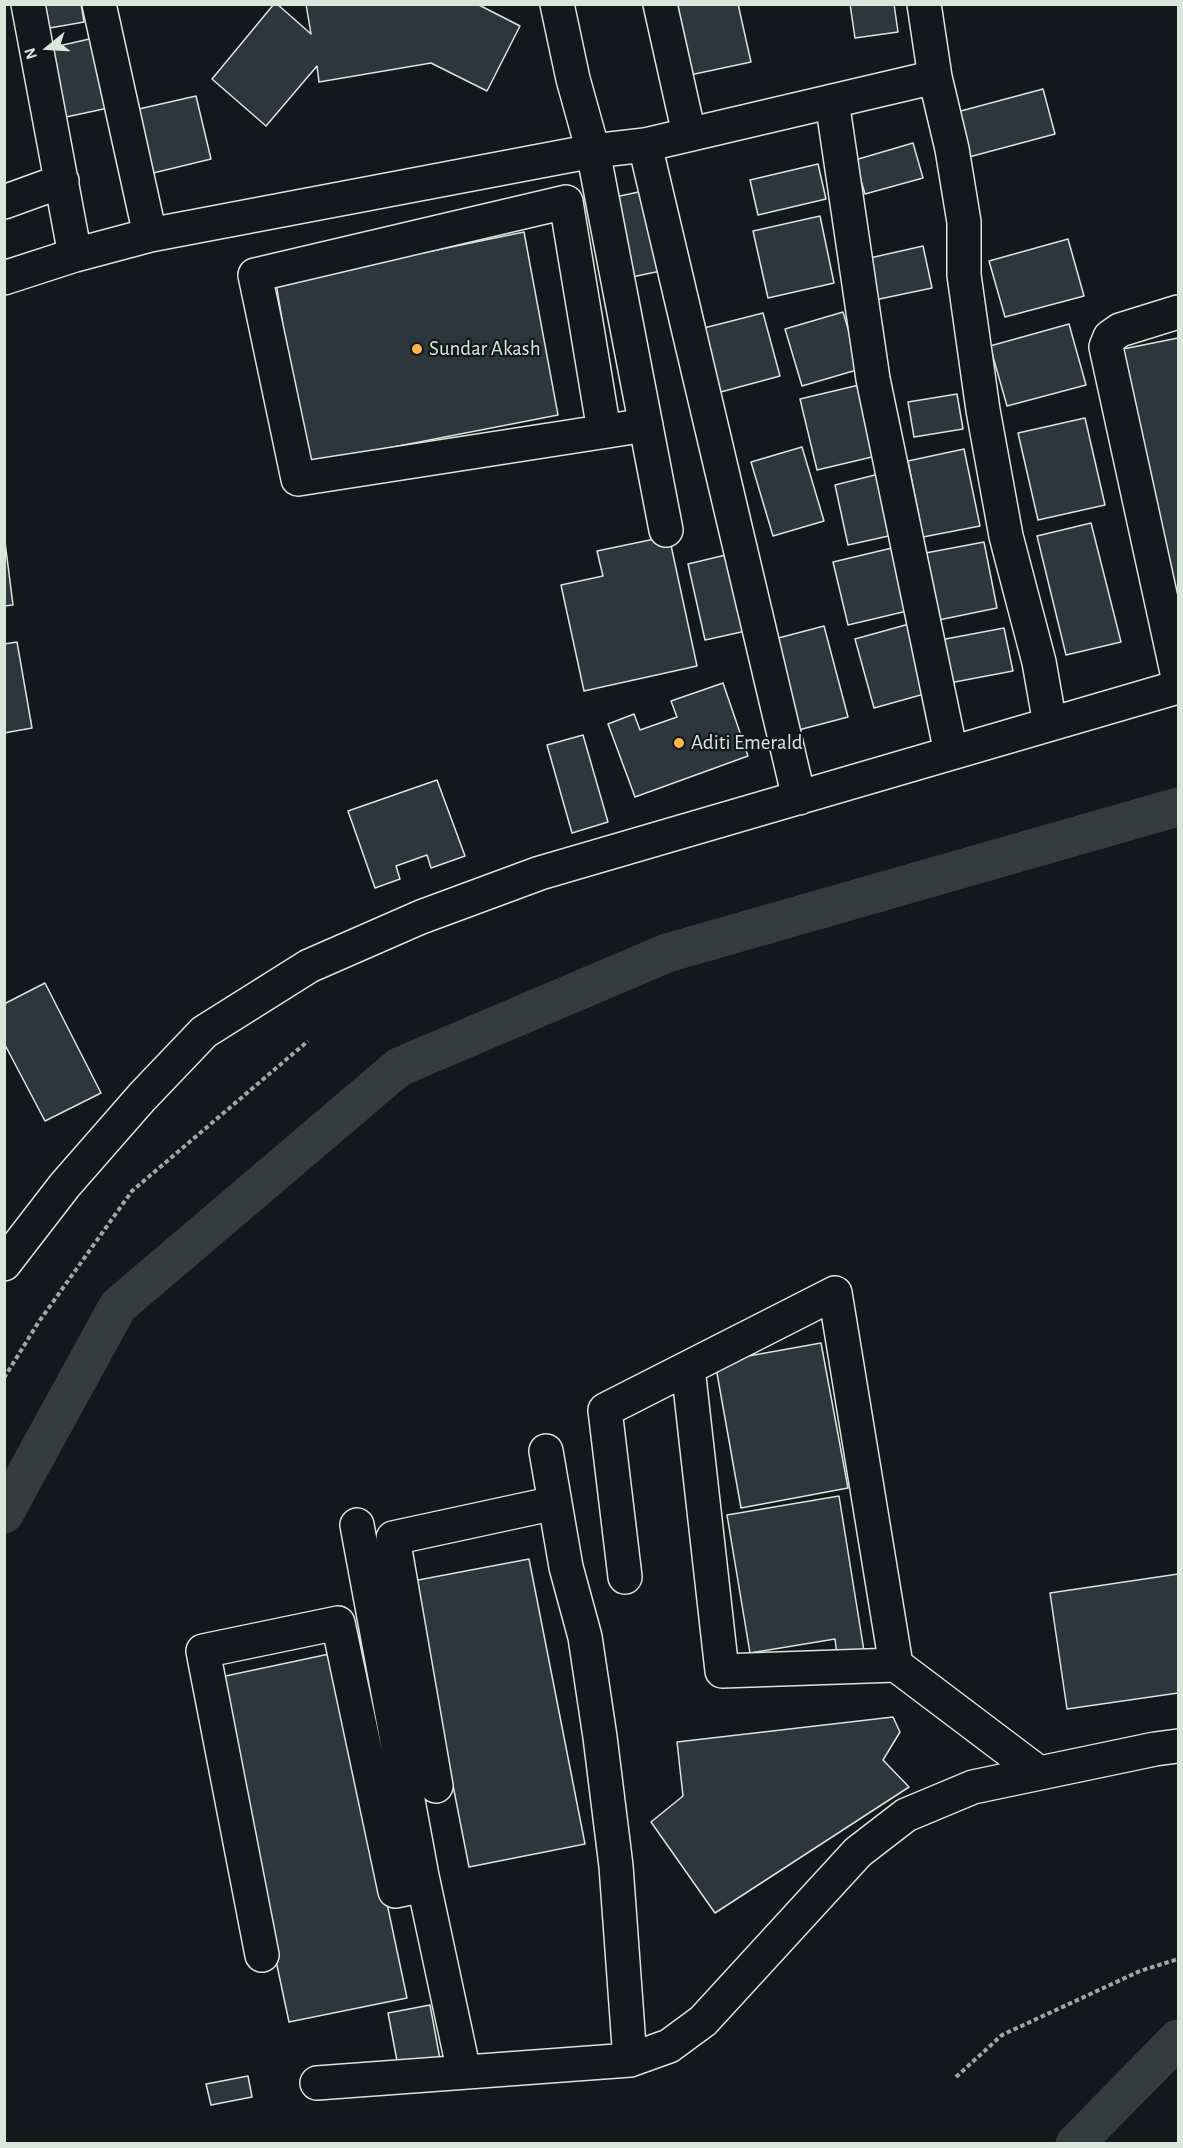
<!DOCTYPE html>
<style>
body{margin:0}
#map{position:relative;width:1183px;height:2148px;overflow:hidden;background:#14181c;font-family:"Alegreya Sans",sans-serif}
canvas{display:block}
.frame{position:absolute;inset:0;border:6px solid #d8e6dc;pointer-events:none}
.north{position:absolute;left:18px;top:18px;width:60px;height:60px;-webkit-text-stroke:4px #14181c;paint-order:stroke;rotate:252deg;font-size:16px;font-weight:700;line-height:24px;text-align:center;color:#d8e6dc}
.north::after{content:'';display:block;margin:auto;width:21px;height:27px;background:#d8e6dc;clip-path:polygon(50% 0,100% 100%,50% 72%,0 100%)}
</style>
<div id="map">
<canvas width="1183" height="2148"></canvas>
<div class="frame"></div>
<div class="north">N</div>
</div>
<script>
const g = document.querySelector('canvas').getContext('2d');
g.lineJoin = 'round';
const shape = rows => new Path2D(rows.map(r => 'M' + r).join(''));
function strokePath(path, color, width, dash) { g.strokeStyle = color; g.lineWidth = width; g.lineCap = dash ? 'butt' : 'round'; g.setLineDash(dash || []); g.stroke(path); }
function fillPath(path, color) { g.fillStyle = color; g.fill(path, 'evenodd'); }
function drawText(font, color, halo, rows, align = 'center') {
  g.font = font + ' "Alegreya Sans",sans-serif'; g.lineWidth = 4.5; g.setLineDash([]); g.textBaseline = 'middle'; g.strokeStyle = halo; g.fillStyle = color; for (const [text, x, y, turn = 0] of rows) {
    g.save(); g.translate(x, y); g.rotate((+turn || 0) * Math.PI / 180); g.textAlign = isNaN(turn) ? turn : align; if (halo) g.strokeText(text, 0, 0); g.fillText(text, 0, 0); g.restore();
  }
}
strokePath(shape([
 [4,1514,118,1306,399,1067,667,953,1178,807],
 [1075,2144,1178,2039]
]), '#363b3e', 39);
const building = shape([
 [39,4,81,4,84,22,44,29,39,4],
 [274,4,277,4,311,34,306,4,477,4,520,26,487,91,431,63,319,82,317,66,266,126,212,79,274,4],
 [673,4,738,4,751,62,690,75,673,4],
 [850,4,894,4,898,32,855,38,850,4],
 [98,37,113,107,66,117,50,48,98,37],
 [1043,89,1055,134,969,157,957,112,1043,89],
 [196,96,211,159,145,175,130,111,196,96],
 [913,143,923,178,865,194,855,160,913,143],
 [818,164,826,199,758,215,750,180,818,164],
 [653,189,670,269,632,277,615,197,653,189],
 [820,216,834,283,768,298,753,231,820,216],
 [524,232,558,415,306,464,276,283,524,232],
 [1068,239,1084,296,1005,317,989,261,1068,239],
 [923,246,932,288,870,301,861,260,923,246],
 [843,312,860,369,802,386,785,329,843,312],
 [763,313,780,376,717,393,700,329,763,313],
 [1069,324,1086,385,1007,406,990,346,1069,324],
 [1178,338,1178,613,1123,349,1178,338],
 [859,385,876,456,817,470,800,399,859,385],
 [957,394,963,429,914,437,908,402,957,394],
 [1085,418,1105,505,1038,520,1018,433,1085,418],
 [802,447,824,521,773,536,751,462,802,447],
 [964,449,980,526,923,537,908,461,964,449],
 [879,474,893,535,848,545,835,485,879,474],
 [1091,523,1121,642,1066,655,1037,536,1091,523],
 [4,534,13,605,4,606,4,534],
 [669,536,697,666,584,691,561,585,603,576,597,551,669,536],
 [984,542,997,608,929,622,915,555,984,542],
 [892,548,907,611,848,625,833,562,892,548],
 [738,552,755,629,705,640,688,564,738,552],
 [909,624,928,693,874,708,855,639,909,624],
 [824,626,848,717,791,732,767,641,824,626],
 [1004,628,1013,671,944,684,935,641,1004,628],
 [17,642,32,728,4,733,4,644,17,642],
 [723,683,748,756,635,797,608,724,634,714,640,730,677,717,671,701,723,683],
 [583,735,608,822,572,833,547,745,583,735],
 [437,780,465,856,431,868,427,855,396,866,400,879,375,888,348,811,437,780],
 [45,983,101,1093,45,1121,4,1043,4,1004,45,983],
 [821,1343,848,1488,741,1508,715,1362,821,1343],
 [839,1496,864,1651,837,1655,835,1639,750,1653,727,1515,839,1496],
 [529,1559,585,1844,469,1867,413,1581,529,1559],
 [1178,1574,1178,1693,1067,1709,1050,1593,1178,1574],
 [334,1653,407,1998,289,2022,216,1678,334,1653],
 [893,1717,900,1732,883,1760,909,1787,715,1913,651,1822,683,1796,677,1742,893,1717],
 [430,2005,440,2059,398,2066,388,2013,430,2005],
 [248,2076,252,2097,211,2105,206,2084,248,2076]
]);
fillPath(building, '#2c363c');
strokePath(building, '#d8e6dc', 1.5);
const minor = shape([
 [28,4,75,255],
 [99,4,150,235],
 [557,4,573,79,593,151,666,530],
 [660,4,689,134],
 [924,4,935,77,952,149,964,222,964,275,983,410,1006,536,1039,662,1050,724],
 [832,101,873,379,951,753],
 [645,145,799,798],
 [4,202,62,181],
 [4,278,75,255,150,235,593,151,645,145,935,77],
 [1178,312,1120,330,1110,337,1106,347,1178,677],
 [604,431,566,202,255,275,298,479,646,425],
 [4,1264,65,1185,142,1097,204,1032,309,966,421,917,540,873,1178,687],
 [688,1368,722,1671,896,1665],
 [546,1451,566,1567,585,1637,600,1737,616,1866,630,2060],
 [357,1525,422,1876,464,2072],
 [625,1577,605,1410,835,1293,896,1665,1039,1773],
 [436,1786,393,1538,555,1503],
 [262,1955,203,1651,338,1623,395,1891,424,1885],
 [317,2083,630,2060,669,2046,703,2021,858,1852,906,1815,973,1787,1155,1749,1178,1746]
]);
strokePath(minor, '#d8e6dc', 36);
strokePath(shape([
 [4,1378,38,1323,132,1191,308,1041],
 [956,2077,1002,2035,1140,1971,1178,1959]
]), '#9da8a2', 4, [4.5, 3]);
strokePath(minor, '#14181c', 33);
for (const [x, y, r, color] of [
 [417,349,6,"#ffb74d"],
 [679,743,6,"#ffb74d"]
]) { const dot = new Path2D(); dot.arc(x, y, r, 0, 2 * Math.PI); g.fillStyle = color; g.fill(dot); strokePath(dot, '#14181c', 2); }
drawText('21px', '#d8e6dc', '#14181c', [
 ["Sundar Akash",429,349],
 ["Aditi Emerald",691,743]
], 'left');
</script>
